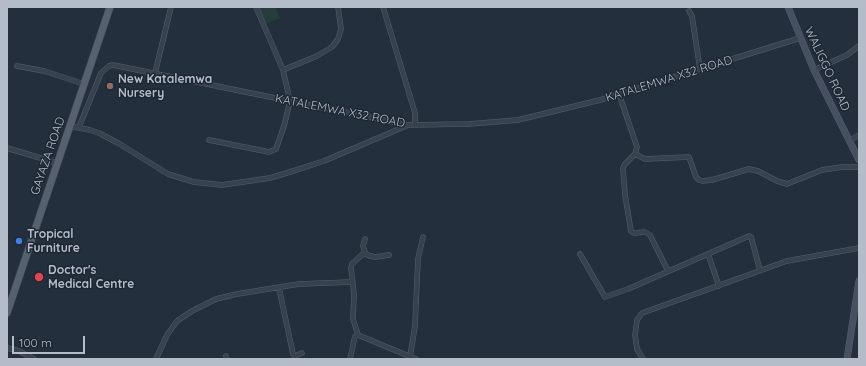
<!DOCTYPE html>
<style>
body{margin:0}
#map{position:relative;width:866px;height:366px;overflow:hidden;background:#242f3e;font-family:Quicksand,sans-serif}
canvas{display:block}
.frame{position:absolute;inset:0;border:8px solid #b4bcc9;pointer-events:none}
.scale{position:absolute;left:12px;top:336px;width:73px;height:18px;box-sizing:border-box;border:2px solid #b4bcc9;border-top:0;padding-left:5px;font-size:12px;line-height:14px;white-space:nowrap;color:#b4bcc9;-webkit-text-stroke:3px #1d2633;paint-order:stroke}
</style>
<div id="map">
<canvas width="866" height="366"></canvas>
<div class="frame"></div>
<div class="scale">100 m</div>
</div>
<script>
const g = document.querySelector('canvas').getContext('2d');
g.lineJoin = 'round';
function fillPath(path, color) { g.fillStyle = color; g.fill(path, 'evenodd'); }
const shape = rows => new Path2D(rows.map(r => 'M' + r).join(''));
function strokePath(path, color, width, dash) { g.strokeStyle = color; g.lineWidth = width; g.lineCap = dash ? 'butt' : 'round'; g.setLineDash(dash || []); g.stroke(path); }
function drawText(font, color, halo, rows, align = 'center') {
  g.font = font + ' Quicksand,sans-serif'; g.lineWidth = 3; g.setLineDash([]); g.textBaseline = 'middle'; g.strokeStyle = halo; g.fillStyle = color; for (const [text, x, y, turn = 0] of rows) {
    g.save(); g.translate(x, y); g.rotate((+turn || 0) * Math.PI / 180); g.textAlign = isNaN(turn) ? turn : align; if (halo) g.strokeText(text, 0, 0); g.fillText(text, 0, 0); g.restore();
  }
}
fillPath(shape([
 [256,7,275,7,280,18,263,25]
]), '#263c3f');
const street = shape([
 [383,7,415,113,415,125],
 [689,11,692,16,693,23,700,69],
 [17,66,44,71,84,84],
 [283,70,317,56,332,47,338,39,341,29,338,7],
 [814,70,847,55,859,46],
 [155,73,171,7],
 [619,94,637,147,635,154,625,164,623,168,625,195,631,231,634,233,645,232,650,235,668,271],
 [69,126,90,130,99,133,118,143,168,174,194,182,222,185,270,178,293,171,324,161,406,126],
 [79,127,101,73,109,66,113,65,408,125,469,124,518,120,600,100,800,38],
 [209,140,269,152,276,149,284,126,290,101,283,70,256,7],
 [849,141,859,135],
 [7,148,57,163],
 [635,154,645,159,689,157,696,177,699,180,702,181,712,180,749,169,758,171,777,181,787,184,822,170,842,167,859,167],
 [365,239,363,246,365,252,367,255,375,257,389,255],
 [580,254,605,297,628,289,749,236,751,237,760,270],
 [708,254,719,286],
 [279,288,293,354,295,356,302,353],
 [358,335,353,319,354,294,351,268,352,264,365,252],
 [358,335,416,359],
 [7,348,19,351,34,359],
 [226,356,227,359],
 [410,357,415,326,418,259,423,237],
 [156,359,167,335,177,321,192,311,216,299,237,294,299,284,352,282],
 [350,359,355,336,358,335],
 [643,359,637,349,635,335,637,320,642,313,787,261,859,248]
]);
const secondary = shape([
 [788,7,814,70,859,160],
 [847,359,859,281]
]);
const primary = shape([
 [7,313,110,7]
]);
strokePath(street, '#565f6c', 5.5);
strokePath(secondary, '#565f6c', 7);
strokePath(primary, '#414a57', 8);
strokePath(street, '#38414e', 4.5);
strokePath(secondary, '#465061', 6);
strokePath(primary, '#56606e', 7);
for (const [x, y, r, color] of [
 [110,86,4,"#8d6e63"],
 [19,241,4,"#3f7fe0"],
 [39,277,5,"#e0444e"]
]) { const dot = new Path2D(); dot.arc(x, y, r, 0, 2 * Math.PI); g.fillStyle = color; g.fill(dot); strokePath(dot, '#1d2633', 1.5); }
drawText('12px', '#b4bcc9', '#1d2633', [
 ["WALIGGO ROAD",827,69,65],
 ["KATALEMWA X32 ROAD",669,79,-17],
 ["KATALEMWA X32 ROAD",340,111,11],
 ["GAYAZA ROAD",48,156,-71]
]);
drawText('bold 12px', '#b4bcc9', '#1d2633', [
 ["New Katalemwa",118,79],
 ["Nursery",118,93],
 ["Tropical",27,234],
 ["Furniture",27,248],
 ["Doctor's",48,270],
 ["Medical Centre",48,284]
], 'left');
</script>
